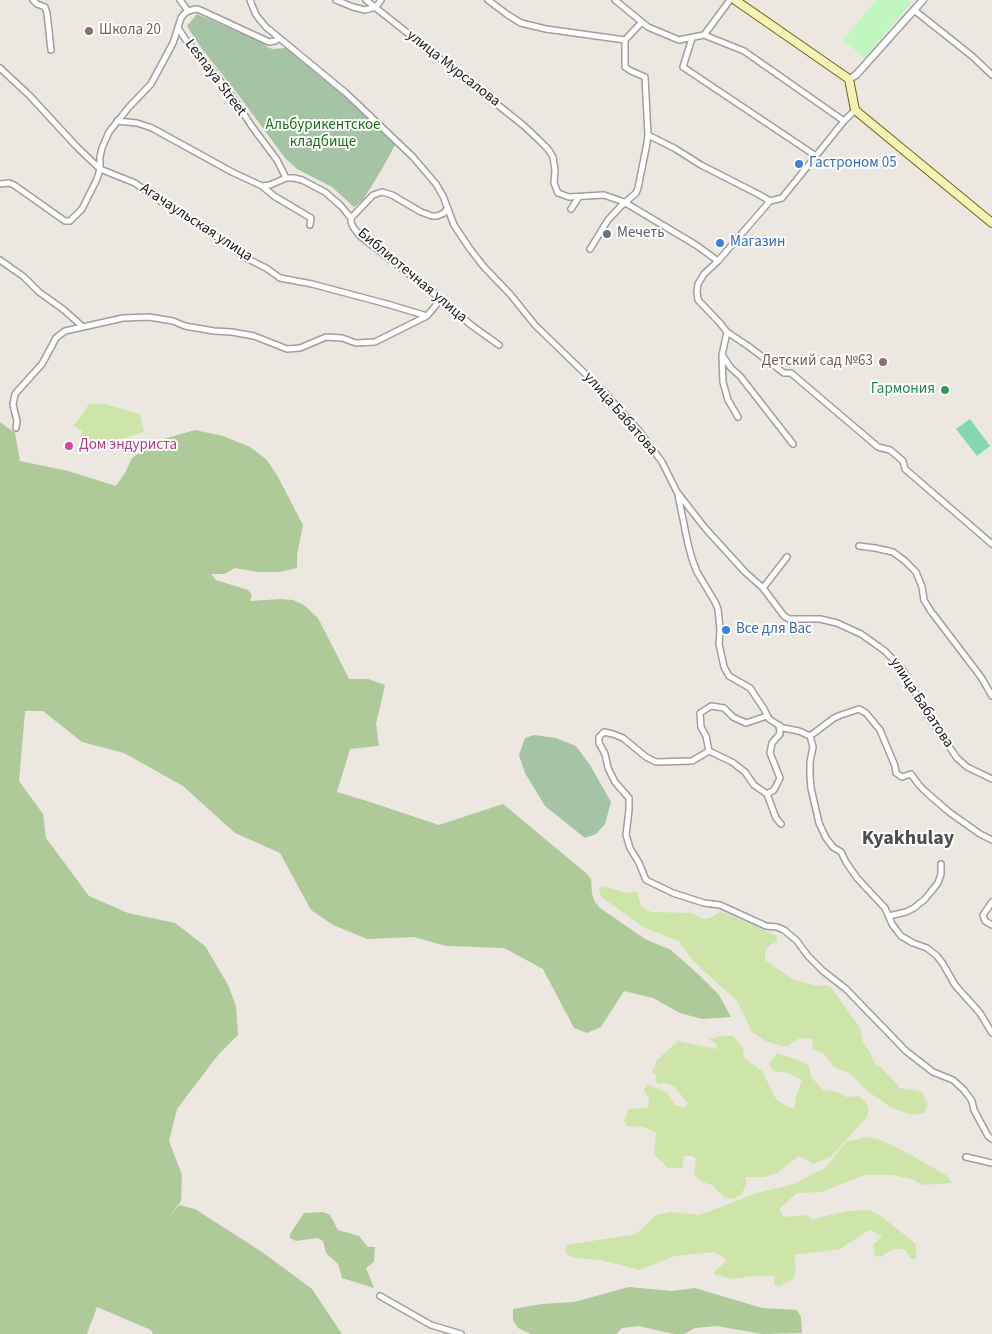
<!DOCTYPE html>
<meta charset="utf-8">
<style>
body{margin:0}
canvas{display:block;background:#ece7e1}
</style>
<canvas width="992" height="1334"></canvas>
<script>
const g = document.querySelector('canvas').getContext('2d');
g.lineJoin = 'round';
function fillPath(path, color) { g.fillStyle = color; g.fill(path, 'evenodd'); }
const shape = rows => new Path2D(rows.map(r => 'M' + r).join(''));
function strokePath(path, color, width, dash) { g.strokeStyle = color; g.lineWidth = width; g.lineCap = dash ? 'butt' : 'round'; g.setLineDash(dash || []); g.stroke(path); }
function drawText(font, color, halo, rows, align = 'center') {
  g.font = font + ' "Source Sans 3",sans-serif'; g.lineWidth = 4; g.setLineDash([]); g.textBaseline = 'middle'; g.strokeStyle = halo; g.fillStyle = color; for (const [text, x, y, turn = 0] of rows) {
    g.save(); g.translate(x, y); g.rotate((+turn || 0) * Math.PI / 180); g.textAlign = isNaN(turn) ? turn : align; if (halo) g.strokeText(text, 0, 0); g.fillText(text, 0, 0); g.restore();
  }
}
fillPath(shape([
 [89,404,104,404,140,414,144,432,118,440,118,446,79,438,82,431,74,426],
 [602,886,628,893,637,892,641,906,651,912,691,913,703,919,712,917,721,911,777,936,777,942,770,945,765,952,765,960,794,980,818,986,826,985,831,987,860,1028,863,1042,870,1052,875,1064,881,1067,900,1088,919,1091,923,1094,928,1104,924,1113,912,1115,892,1108,866,1090,851,1074,834,1067,824,1054,813,1049,812,1039,800,1038,788,1046,781,1046,765,1041,752,1032,737,1001,693,961,678,941,645,928,601,897,599,889],
 [721,1036,733,1036,743,1048,744,1058,762,1071,776,1099,790,1108,795,1107,795,1099,802,1080,789,1073,772,1071,769,1063,777,1053,801,1061,809,1066,812,1078,823,1090,838,1092,846,1097,859,1096,865,1101,869,1108,867,1117,831,1157,813,1164,799,1156,777,1173,764,1177,746,1177,746,1185,741,1195,733,1199,724,1197,712,1185,702,1182,694,1175,696,1159,692,1156,684,1156,682,1168,668,1168,654,1154,656,1133,644,1127,627,1126,624,1121,629,1109,648,1108,649,1100,644,1090,647,1084,667,1093,675,1105,684,1108,688,1104,675,1087,667,1083,658,1084,655,1080,657,1077,651,1069,654,1069,656,1061,678,1041,716,1049,717,1045,709,1039],
 [865,1137,878,1139,902,1150,946,1175,952,1183,923,1185,912,1179,893,1175,864,1175,822,1192,797,1193,779,1209,784,1217,806,1215,813,1219,847,1211,869,1210,881,1216,916,1244,916,1259,910,1259,906,1250,900,1249,891,1250,881,1257,875,1256,873,1245,882,1236,869,1230,840,1249,794,1255,796,1270,793,1279,780,1286,774,1285,775,1276,753,1276,734,1279,715,1275,714,1272,727,1260,715,1252,675,1256,640,1270,600,1260,576,1258,568,1255,565,1251,567,1245,636,1234,656,1215,671,1212,699,1215,757,1193,794,1184,826,1167,846,1142]
]), '#cee5a9');
fillPath(shape([
 [0,422,15,433,20,461,68,471,116,486,125,473,132,458,145,449,160,440,195,430,223,436,250,447,266,459,277,475,303,525,297,555,297,568,279,572,258,572,235,568,224,574,211,574,216,580,248,590,252,595,250,601,281,599,293,600,304,605,318,618,349,679,368,679,385,685,376,724,379,746,350,749,337,792,367,801,439,825,503,804,586,873,591,879,592,894,595,902,600,908,645,939,671,950,700,976,719,995,731,1017,702,1019,680,1013,653,998,624,991,601,1027,587,1033,574,1028,543,969,504,948,446,946,414,937,367,939,333,925,311,910,280,853,235,833,183,786,124,753,82,742,43,711,25,711,19,781,43,814,46,838,89,896,128,913,175,923,205,946,228,985,236,1006,238,1035,218,1055,177,1109,169,1141,182,1175,181,1201,167,1219,179,1205,195,1209,262,1252,312,1289,342,1334,153,1334,151,1330,97,1307,87,1334,0,1334],
 [323,1212,330,1215,338,1230,359,1236,368,1247,375,1247,374,1262,366,1268,374,1288,342,1278,338,1264,326,1253,323,1241,317,1238,296,1241,290,1238,290,1234,304,1213],
 [629,1287,672,1291,695,1288,762,1308,797,1310,801,1317,802,1333,762,1334,717,1326,695,1328,684,1334,674,1334,639,1326,622,1328,616,1334,531,1334,518,1328,513,1320,513,1309,542,1304,574,1302]
]), '#adca98');
fillPath(shape([
 [197,14,259,41,269,48,273,49,286,48,367,115,396,143,382,169,363,200,354,207,332,187,297,169,285,158,237,93,202,49,187,26],
 [534,735,556,738,576,746,590,765,611,802,605,824,596,834,585,838,545,806,525,773,519,755,525,738]
]), '#a4c4a5');
fillPath(shape([
 [876,0,908,0,911,3,864,58,843,40]
]), '#c1f6bf');
fillPath(shape([
 [970,419,990,446,977,456,956,429]
]), '#83d8ad');
const minor = shape([
 [33,0,37,4,45,7,47,13,51,50],
 [180,0,188,11],
 [250,0,256,15,266,27,346,93,413,157,436,184,443,196,454,225,470,249,484,267,510,294,535,325,602,390,640,432,662,462,677,492,705,528,745,572,763,588,784,616,789,619,820,619,837,623,861,634,885,651,903,670,929,718,957,758,967,767,992,779],
 [336,0,353,7,365,10,376,7,381,0],
 [366,0,523,125,539,140,548,149,553,157,555,170,554,183,558,193,569,197,604,195,624,202,696,245,718,261],
 [488,0,508,15,521,23,546,29,625,40,641,23],
 [615,0,648,27,679,40,704,35,730,0],
 [914,10,972,56,992,75],
 [178,28,186,40,211,69,232,96,253,128,277,160,286,178],
 [704,35,744,51,844,121],
 [692,38,683,67,816,156],
 [0,68,29,95,77,147,100,169,135,183,160,201,172,208,232,247,246,258,266,268,280,278,312,284,387,304,427,316,441,299],
 [855,110,844,121,782,198,770,201,718,261,704,274,698,284,697,291,698,300,720,323,727,332,748,346,784,373,791,373,878,447,890,450,903,461,905,469,992,544],
 [117,121,137,123,152,128,232,172,262,186,270,185,286,178,294,178,302,180,325,192,341,206,351,218,351,222,353,227,360,236,441,299,471,325,499,345],
 [648,135,674,148,701,165,758,194,770,201],
 [0,184,9,183,14,185,65,221,70,221,82,209,97,179,100,169,100,157,102,148,109,132,129,107,151,84,173,43,181,18,184,14,188,11,196,9,200,10,269,42,275,41,279,38],
 [262,186,274,196,311,218,310,225],
 [571,209,579,197],
 [351,218,373,195,382,192,392,195,421,212,432,216,437,216,444,213,447,209],
 [590,249,608,220,621,206,636,193,638,188,647,143,648,135,645,77,631,71,625,67,625,40],
 [0,260,24,277,39,292,64,310,83,327],
 [727,332,722,355,731,368,740,376,793,444],
 [722,356,723,382,728,400,738,417],
 [16,428,17,421,13,405,15,394,42,364,56,338,65,331,123,318,149,317,173,321,185,326,214,331,232,332,254,336,287,349,300,348,326,337,342,338,356,343,375,342,427,316],
 [678,495,688,544,692,559,697,572,715,602,718,609,720,630,719,644,724,667,729,676,750,688,764,709,769,719,783,728,799,731,810,736,813,747,810,762,810,776,811,788,819,823,826,838,833,847,841,852,846,862,857,878,885,908,892,924,901,936,913,943,927,948,937,956,943,964,955,985,980,1013,992,1033],
 [859,546,875,548,893,552,905,561,916,572,922,587,924,600,930,610,981,677,992,696],
 [763,588,787,557],
 [779,725,780,734,772,743,770,753,780,778,774,790,767,794,776,818,781,824],
 [810,736,834,718,841,715,859,709,866,713,880,730,895,766,896,773,902,777,911,774,919,785,927,793,949,812,980,834,992,840],
 [709,751,692,761,656,762,646,757,623,738,613,734,604,732,599,737,599,743,605,754,608,768,615,782,629,798,629,810,626,835,630,848,639,863,646,880,673,893,704,903,720,905,766,926,777,927,784,930,797,941,808,956,823,971,846,989,906,1051,933,1072,953,1080,964,1090,972,1101,974,1110,988,1136,992,1139],
 [709,751,706,736,701,727,700,713,711,706,724,708,733,717,746,723,767,716],
 [709,751,732,762,745,772,754,785,767,794],
 [992,902,983,915,985,921,992,925],
 [889,916,906,912,914,908,925,899,938,883,941,874,941,864],
 [966,1157,992,1163],
 [380,1296,431,1325,461,1334]
]);
const tertiary = shape([
 [849,79,856,75,923,0]
]);
const secondary = shape([
 [735,0,849,79,855,110,992,223]
]);
strokePath(minor, '#9f9f9f', 8);
strokePath(tertiary, '#9f9f9f', 9);
strokePath(secondary, '#6b690a', 10);
strokePath(minor, '#fff', 5);
strokePath(tertiary, '#fff', 6);
strokePath(secondary, '#f5f1b7', 8);
for (const [x, y, r, color] of [
 [89,31,5,"#8d6e63"],
 [799,164,5,"#3f7fe0"],
 [607,234,5,"#6b7280"],
 [720,243,5,"#3f7fe0"],
 [883,362,5,"#8d6e63"],
 [945,390,5,"#2e9e5b"],
 [69,446,5,"#d1479c"],
 [726,630,5,"#3f7fe0"]
]) { const dot = new Path2D(); dot.arc(x, y, r, 0, 2 * Math.PI); g.fillStyle = color; g.fill(dot); strokePath(dot, '#fff', 2); }
drawText('15px', '#785e54', '#fff', [
 ["Школа 20",99,31],
 ["Детский сад №63",873,362,"right"]
], 'left');
drawText('15px', '#1b1b1b', '#fff', [
 ["улица Мурсалова",453,69,38],
 ["Lesnaya Street",215,78,53],
 ["Агачаульская улица",196,223,33],
 ["Библиотечная улица",412,276,40],
 ["улица Бабатова",620,414,49],
 ["улица Бабатова",921,703,57]
]);
drawText('15px', '#147211', '#fff', [
 ["Альбурикентское",323,126],
 ["кладбище",323,143]
]);
drawText('15px', '#366cbe', '#fff', [
 ["Гастроном 05",809,164],
 ["Магазин",730,243],
 ["Все для Вас",736,630]
], 'left');
drawText('15px', '#5b616d', '#fff', [
 ["Мечеть",617,234]
], 'left');
drawText('15px', '#27864d', '#fff', [
 ["Гармония",935,390]
], 'right');
drawText('15px', '#b23c85', '#fff', [
 ["Дом эндуриста",79,446]
], 'left');
drawText('bold 20px', '#4e4e4e', '#fff', [
 ["Kyakhulay",908,840]
]);
</script>
